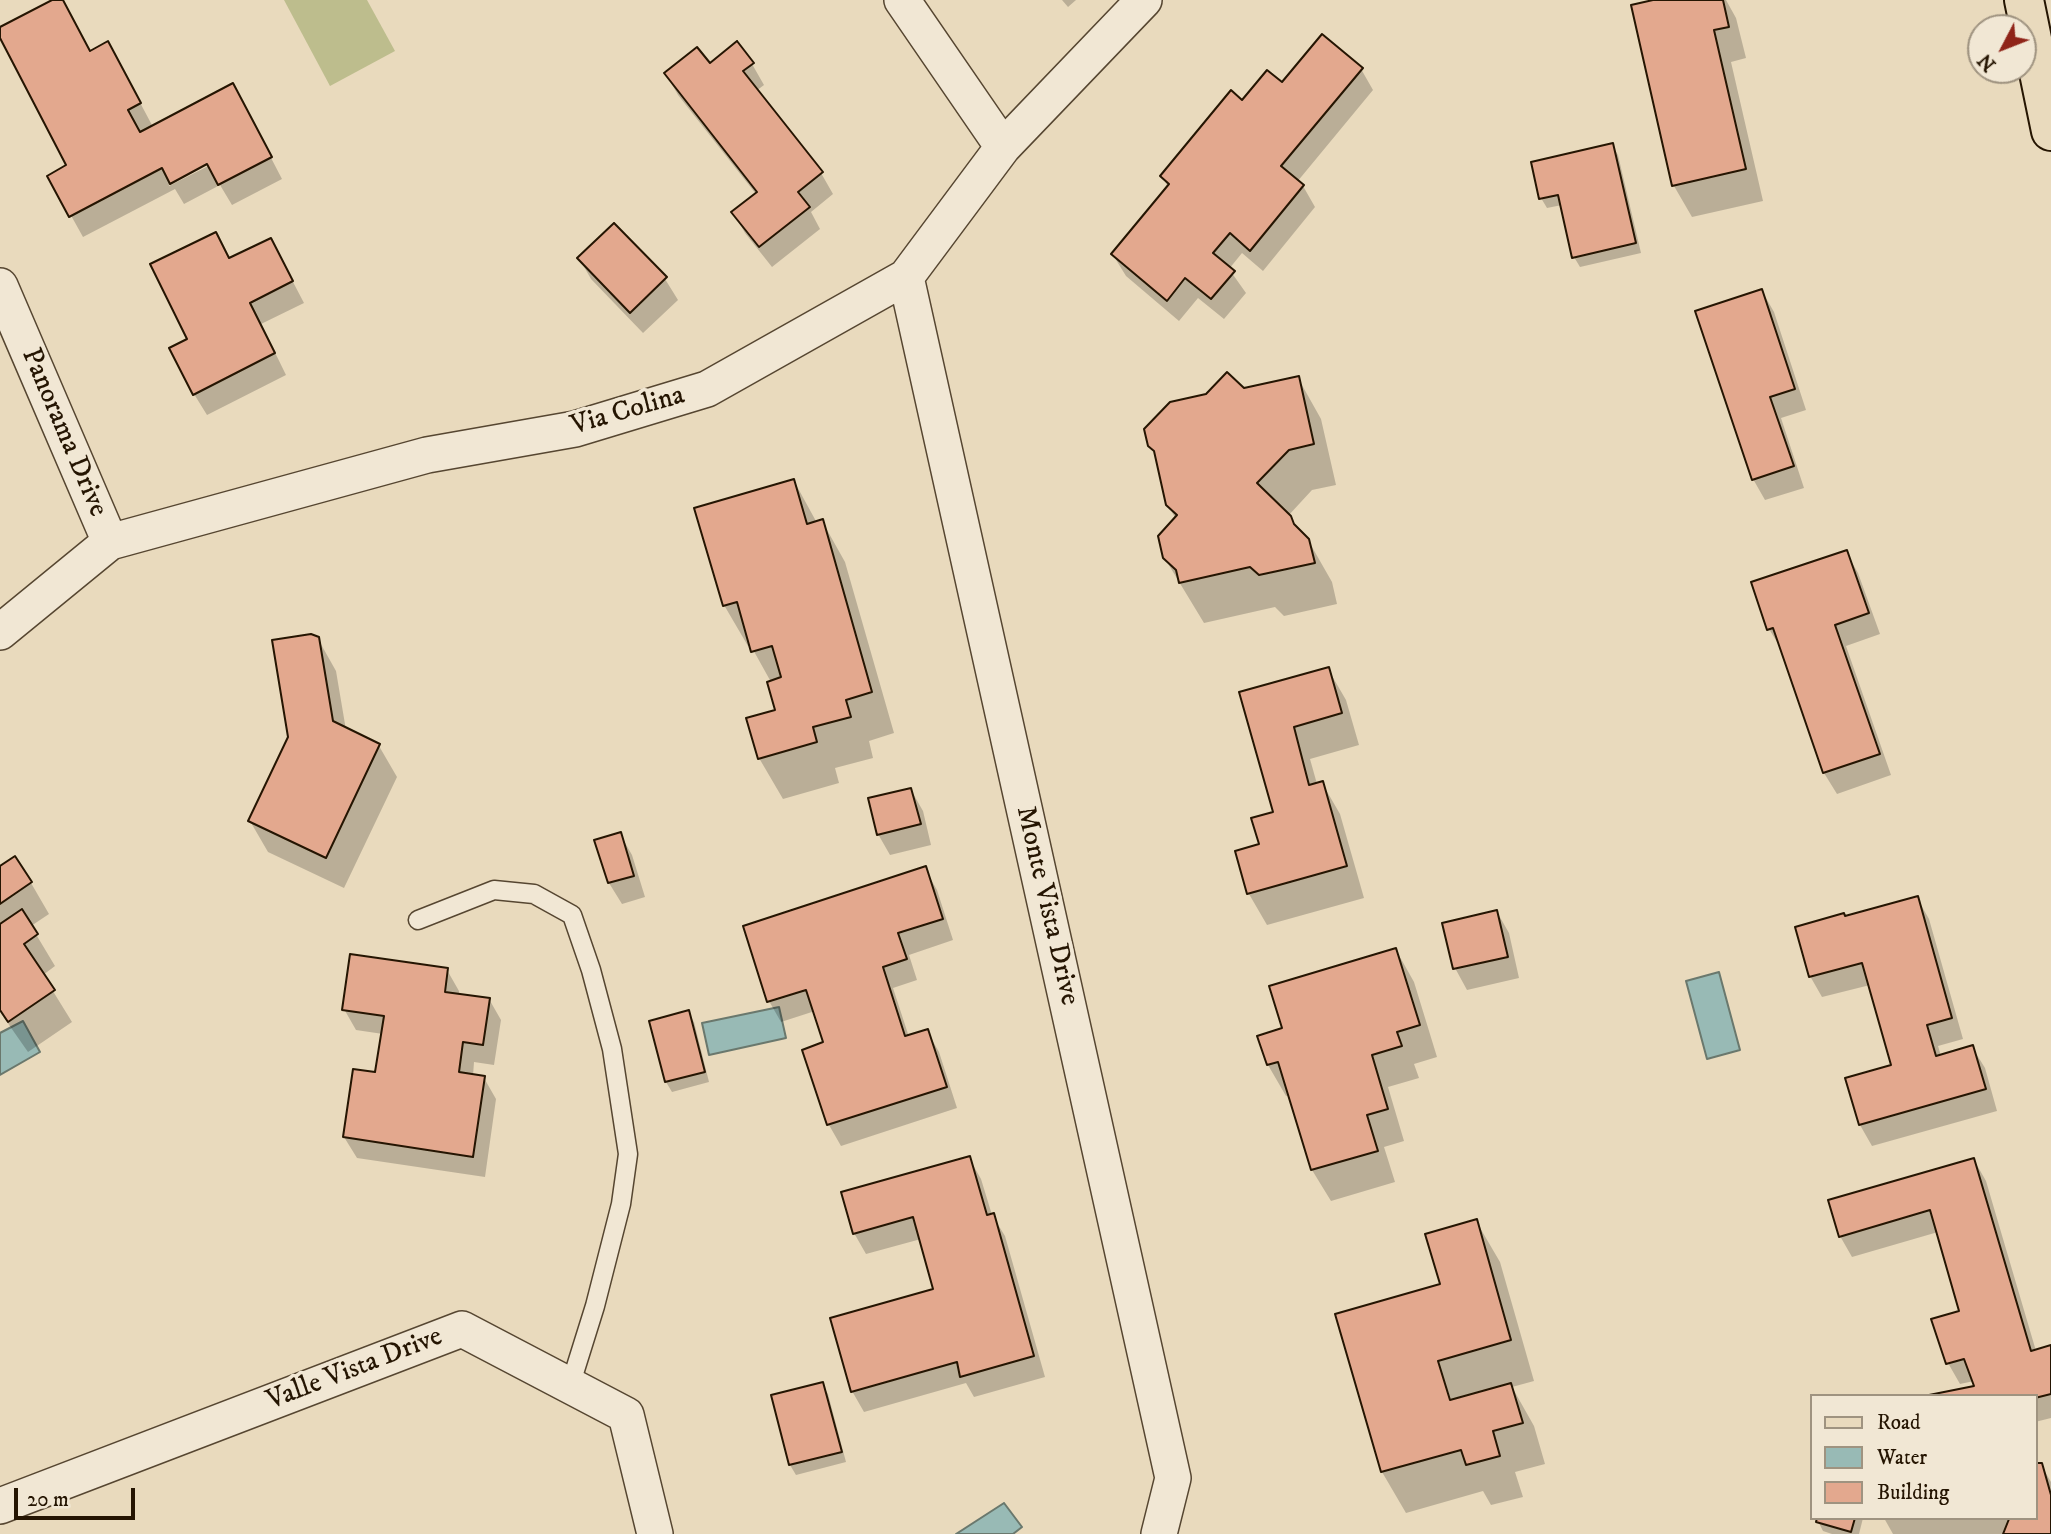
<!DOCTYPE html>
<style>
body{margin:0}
#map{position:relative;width:2051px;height:1534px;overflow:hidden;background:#e9dabd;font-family:"IM FELL DW Pica",serif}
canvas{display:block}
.legend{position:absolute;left:1810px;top:1394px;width:228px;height:126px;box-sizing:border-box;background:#f1e7d4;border:2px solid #9f9380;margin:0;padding:9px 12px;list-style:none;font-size:21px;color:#251502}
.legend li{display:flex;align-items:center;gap:14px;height:35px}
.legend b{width:35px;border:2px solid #9f9380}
.north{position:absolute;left:1967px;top:14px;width:70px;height:70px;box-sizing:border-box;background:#f1e7d4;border:2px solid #9f9380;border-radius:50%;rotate:228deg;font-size:19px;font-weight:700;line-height:28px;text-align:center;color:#251502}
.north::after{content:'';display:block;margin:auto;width:24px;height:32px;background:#8f2418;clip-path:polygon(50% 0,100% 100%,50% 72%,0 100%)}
.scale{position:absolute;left:14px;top:1488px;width:121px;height:32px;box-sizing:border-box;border:4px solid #251502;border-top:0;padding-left:9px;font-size:21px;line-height:24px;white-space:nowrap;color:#251502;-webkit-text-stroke:5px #f1e7d4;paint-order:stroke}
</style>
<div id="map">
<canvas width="2051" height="1534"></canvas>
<ul class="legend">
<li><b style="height:9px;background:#e9dabd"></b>Road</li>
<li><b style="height:19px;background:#98bab5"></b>Water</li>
<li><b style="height:19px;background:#e3a88e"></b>Building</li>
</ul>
<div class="north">N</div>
<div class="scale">20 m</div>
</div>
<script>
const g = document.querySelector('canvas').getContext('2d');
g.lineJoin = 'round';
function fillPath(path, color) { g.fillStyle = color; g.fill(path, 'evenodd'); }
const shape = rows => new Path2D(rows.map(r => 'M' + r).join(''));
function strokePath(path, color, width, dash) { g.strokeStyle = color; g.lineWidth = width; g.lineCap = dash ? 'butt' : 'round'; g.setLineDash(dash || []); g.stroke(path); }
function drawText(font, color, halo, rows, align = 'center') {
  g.font = font + ' "IM FELL DW Pica",serif'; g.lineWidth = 7; g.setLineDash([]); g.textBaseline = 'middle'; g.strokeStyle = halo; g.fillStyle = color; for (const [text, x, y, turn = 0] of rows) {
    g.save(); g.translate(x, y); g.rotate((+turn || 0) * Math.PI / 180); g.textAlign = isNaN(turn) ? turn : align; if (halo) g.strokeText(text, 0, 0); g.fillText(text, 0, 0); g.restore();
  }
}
fillPath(shape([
 [284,0,367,0,395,51,330,86]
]), '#bdbd8d');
const water = shape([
 [1719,972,1740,1050,1707,1059,1686,981,1719,972],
 [779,1007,786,1038,709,1055,702,1023,779,1007],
 [23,1021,40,1052,0,1075,0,1033,23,1021],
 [1004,1503,1022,1527,1013,1534,956,1534,1004,1503]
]);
fillPath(water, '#98bab5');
strokePath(water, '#6a786d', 2);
fillPath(shape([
 [55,0,61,0,90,53,120,65,153,127,244,106,282,179,232,205,220,185,184,204,175,189,83,237,49,176,69,166,0,35,0,29],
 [214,159,216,162,169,186,169,182],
 [1062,0,1076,0,1068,7],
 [1660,0,1726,0,1736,18,1746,58,1731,62,1763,201,1692,217,1674,186,1633,6],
 [752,64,764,85,756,91,821,173,833,194,811,212,820,229,772,267,745,233,733,212,756,194,678,95,666,74,709,65],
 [1361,69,1373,90,1297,182,1303,186,1315,207,1263,271,1242,253,1229,269,1246,293,1224,319,1198,298,1179,321,1126,276,1113,255,1168,187,1162,176,1243,102,1282,85],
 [1612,145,1618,155,1641,253,1580,267,1574,257,1562,205,1547,208,1541,198],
 [579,258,665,279,678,300,643,333,591,279],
 [230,260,282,261,304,303,261,324,286,375,207,415,194,394],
 [1762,291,1774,312,1806,410,1781,418,1804,488,1765,500,1753,479],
 [1298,378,1321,419,1336,485,1312,490,1288,516,1308,540,1332,582,1337,604,1284,616,1275,607,1204,623,1164,557,1176,519,1167,504,1157,458,1150,445,1244,390],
 [794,481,817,523,822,521,845,562,894,733,869,741,873,758,835,768,839,783,783,799,759,758,777,711,771,682,751,646,748,646,724,605],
 [1846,552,1858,573,1880,634,1846,646,1891,775,1837,794,1824,773,1782,650,1769,629],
 [318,639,336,671,346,730,379,746,397,777,344,888,268,852,250,821,289,738],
 [1328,669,1346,700,1359,745,1310,759,1317,784,1322,783,1340,814,1364,898,1267,925,1249,894,1238,852,1261,846,1275,813,1241,693],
 [911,790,923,811,931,845,890,855,878,834],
 [620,834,632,855,645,897,622,904,609,883,597,841],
 [0,868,31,883,49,914,31,926,55,966,43,975,72,1022,28,1052,0,1012],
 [925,869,937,890,953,940,909,955,917,980,893,988,909,1037,927,1031,939,1052,957,1108,841,1146,829,1125,804,1051,825,1044,815,1011,781,1022,769,1001],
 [1917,898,1929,919,1963,1039,1938,1046,1941,1056,1972,1047,1985,1068,1997,1111,1872,1146,1860,1125,1893,1066,1870,985,1822,997,1810,976,1844,918],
 [1497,912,1509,933,1519,978,1467,990,1455,968],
 [1396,950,1414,982,1437,1057,1414,1064,1419,1078,1388,1087,1404,1141,1384,1147,1395,1182,1331,1201,1312,1170,1290,1095,1286,1096,1268,1065,1284,1030],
 [447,970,459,991,459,995,489,999,501,1020,494,1065,474,1062,473,1076,484,1078,496,1099,485,1177,357,1158,344,1137,377,1074,383,1034,356,1030,344,1009],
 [688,1012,694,1022,709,1082,672,1092,666,1082],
 [969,1158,981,1179,992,1215,1005,1236,1045,1377,974,1397,966,1383,864,1412,852,1391,935,1290,921,1239,866,1254,854,1233],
 [1974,1160,1986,1181,2036,1351,2051,1347,2051,1418,2035,1422,2035,1396,1976,1387,1974,1381,1960,1384,1948,1363,1961,1312,1938,1232,1852,1257,1840,1236],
 [1476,1221,1500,1262,1534,1381,1512,1387,1534,1426,1545,1464,1515,1472,1523,1497,1491,1505,1483,1491,1406,1513,1382,1472,1337,1315,1443,1285],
 [822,1384,828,1394,846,1462,796,1475,790,1465,773,1397],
 [2041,1465,2051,1482,2051,1534,1893,1534,1884,1518,2035,1518],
 [1819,1518,1863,1518,1859,1534,1832,1534,1823,1531,1818,1521]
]), '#0003');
const building = shape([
 [52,0,63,0,90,51,108,41,141,103,128,110,140,132,233,83,272,157,218,185,207,164,170,184,162,168,69,217,47,176,66,165,0,38,0,27,52,0],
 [1653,0,1723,0,1729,27,1714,30,1746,169,1672,186,1631,5,1653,0],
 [1322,34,1363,68,1281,166,1304,185,1250,251,1230,233,1213,253,1235,271,1211,299,1185,278,1167,301,1111,254,1169,184,1160,176,1231,90,1242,100,1267,70,1282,82,1322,34],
 [737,41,754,63,743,71,823,172,798,192,810,207,759,247,731,212,757,192,664,73,697,47,710,63,737,41],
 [1613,143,1636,243,1572,258,1558,195,1539,199,1531,162,1613,143],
 [614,223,667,277,630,313,577,258,614,223],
 [216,232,229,258,271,238,293,281,250,303,275,353,193,395,169,348,187,339,150,264,216,232],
 [1762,289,1795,389,1770,397,1794,466,1752,480,1695,311,1762,289],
 [1227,372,1244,388,1299,376,1314,444,1289,450,1257,483,1291,516,1294,524,1309,539,1315,563,1259,575,1250,567,1179,583,1176,570,1163,558,1158,536,1177,515,1166,505,1154,451,1148,446,1144,429,1170,402,1206,394,1227,372],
 [794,479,807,524,823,519,872,692,846,700,851,717,813,727,817,742,758,759,746,718,775,710,767,682,781,677,772,646,751,652,737,602,723,606,694,508,794,479],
 [1847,550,1869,613,1835,625,1880,754,1823,773,1773,628,1767,630,1751,582,1847,550],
 [311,634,319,637,333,721,380,744,326,858,248,821,288,737,272,640,311,634],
 [1329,667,1342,713,1294,727,1309,785,1323,781,1347,866,1247,894,1235,851,1259,844,1251,818,1273,812,1239,692,1329,667],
 [911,788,921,824,877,835,868,798,911,788],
 [621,832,634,876,608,883,594,840,621,832],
 [15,856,32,882,0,904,0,866,15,856],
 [926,866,943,919,898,933,907,959,883,967,905,1036,928,1029,947,1087,827,1125,802,1050,823,1042,806,990,767,1002,743,926,926,866],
 [1918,896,1952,1018,1927,1025,1936,1056,1973,1045,1986,1089,1859,1125,1845,1078,1891,1065,1862,963,1809,977,1795,927,1844,913,1845,916,1918,896],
 [22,909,38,934,24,944,55,990,8,1022,0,1010,0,924,22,909],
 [1497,910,1508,957,1453,969,1442,923,1497,910],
 [1396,948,1420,1025,1397,1032,1402,1046,1372,1055,1388,1109,1367,1115,1378,1151,1311,1170,1278,1062,1267,1065,1257,1036,1282,1028,1269,986,1396,948],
 [350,954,448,968,445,992,490,998,483,1045,463,1042,459,1072,485,1076,473,1157,343,1137,353,1069,375,1072,384,1016,342,1010,350,954],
 [689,1010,705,1072,665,1082,649,1021,689,1010],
 [970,1156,987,1215,994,1213,1034,1356,960,1377,957,1362,851,1392,830,1318,933,1289,913,1217,853,1234,841,1192,970,1156],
 [1974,1158,2031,1351,2051,1345,2051,1394,2035,1398,2035,1396,1924,1396,1974,1386,1964,1359,1946,1364,1931,1319,1959,1311,1930,1210,1839,1237,1828,1200,1974,1158],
 [1477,1219,1511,1340,1438,1361,1450,1400,1511,1383,1523,1423,1493,1431,1500,1456,1466,1465,1461,1450,1381,1472,1335,1314,1440,1284,1425,1234,1477,1219],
 [823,1382,842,1452,789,1465,771,1395,823,1382],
 [2035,1463,2042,1463,2051,1495,2051,1534,2003,1534,2009,1519,1972,1518,2035,1518,2035,1463],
 [1817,1518,1855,1518,1851,1532,1816,1522,1817,1518]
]);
fillPath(building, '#e3a88e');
strokePath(building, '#251502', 2);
const service = shape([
 [418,920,494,890,534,894,572,915,591,970,612,1049,628,1154,621,1204,595,1306,570,1386]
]);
const minor = shape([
 [902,0,1003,147],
 [906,277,1173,1478,1159,1534],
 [0,286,110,542],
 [0,632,110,542,427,455,575,429,707,389,906,277,1003,147,1144,0],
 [0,1506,462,1329,626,1415,655,1534]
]);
const primary = shape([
 [2024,0,2051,131]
]);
strokePath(service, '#564631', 21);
strokePath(minor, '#564631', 38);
strokePath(primary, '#251502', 42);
strokePath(service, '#f1e7d4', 18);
strokePath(minor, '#f1e7d4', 35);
strokePath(primary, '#e9dabd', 38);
drawText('28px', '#251502', '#f1e7d4', [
 ["Via Colina",628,412,-16],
 ["Panorama Drive",63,433,67],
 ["Monte Vista Drive",1046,906,77],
 ["Valle Vista Drive",355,1370,-21]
]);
</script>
